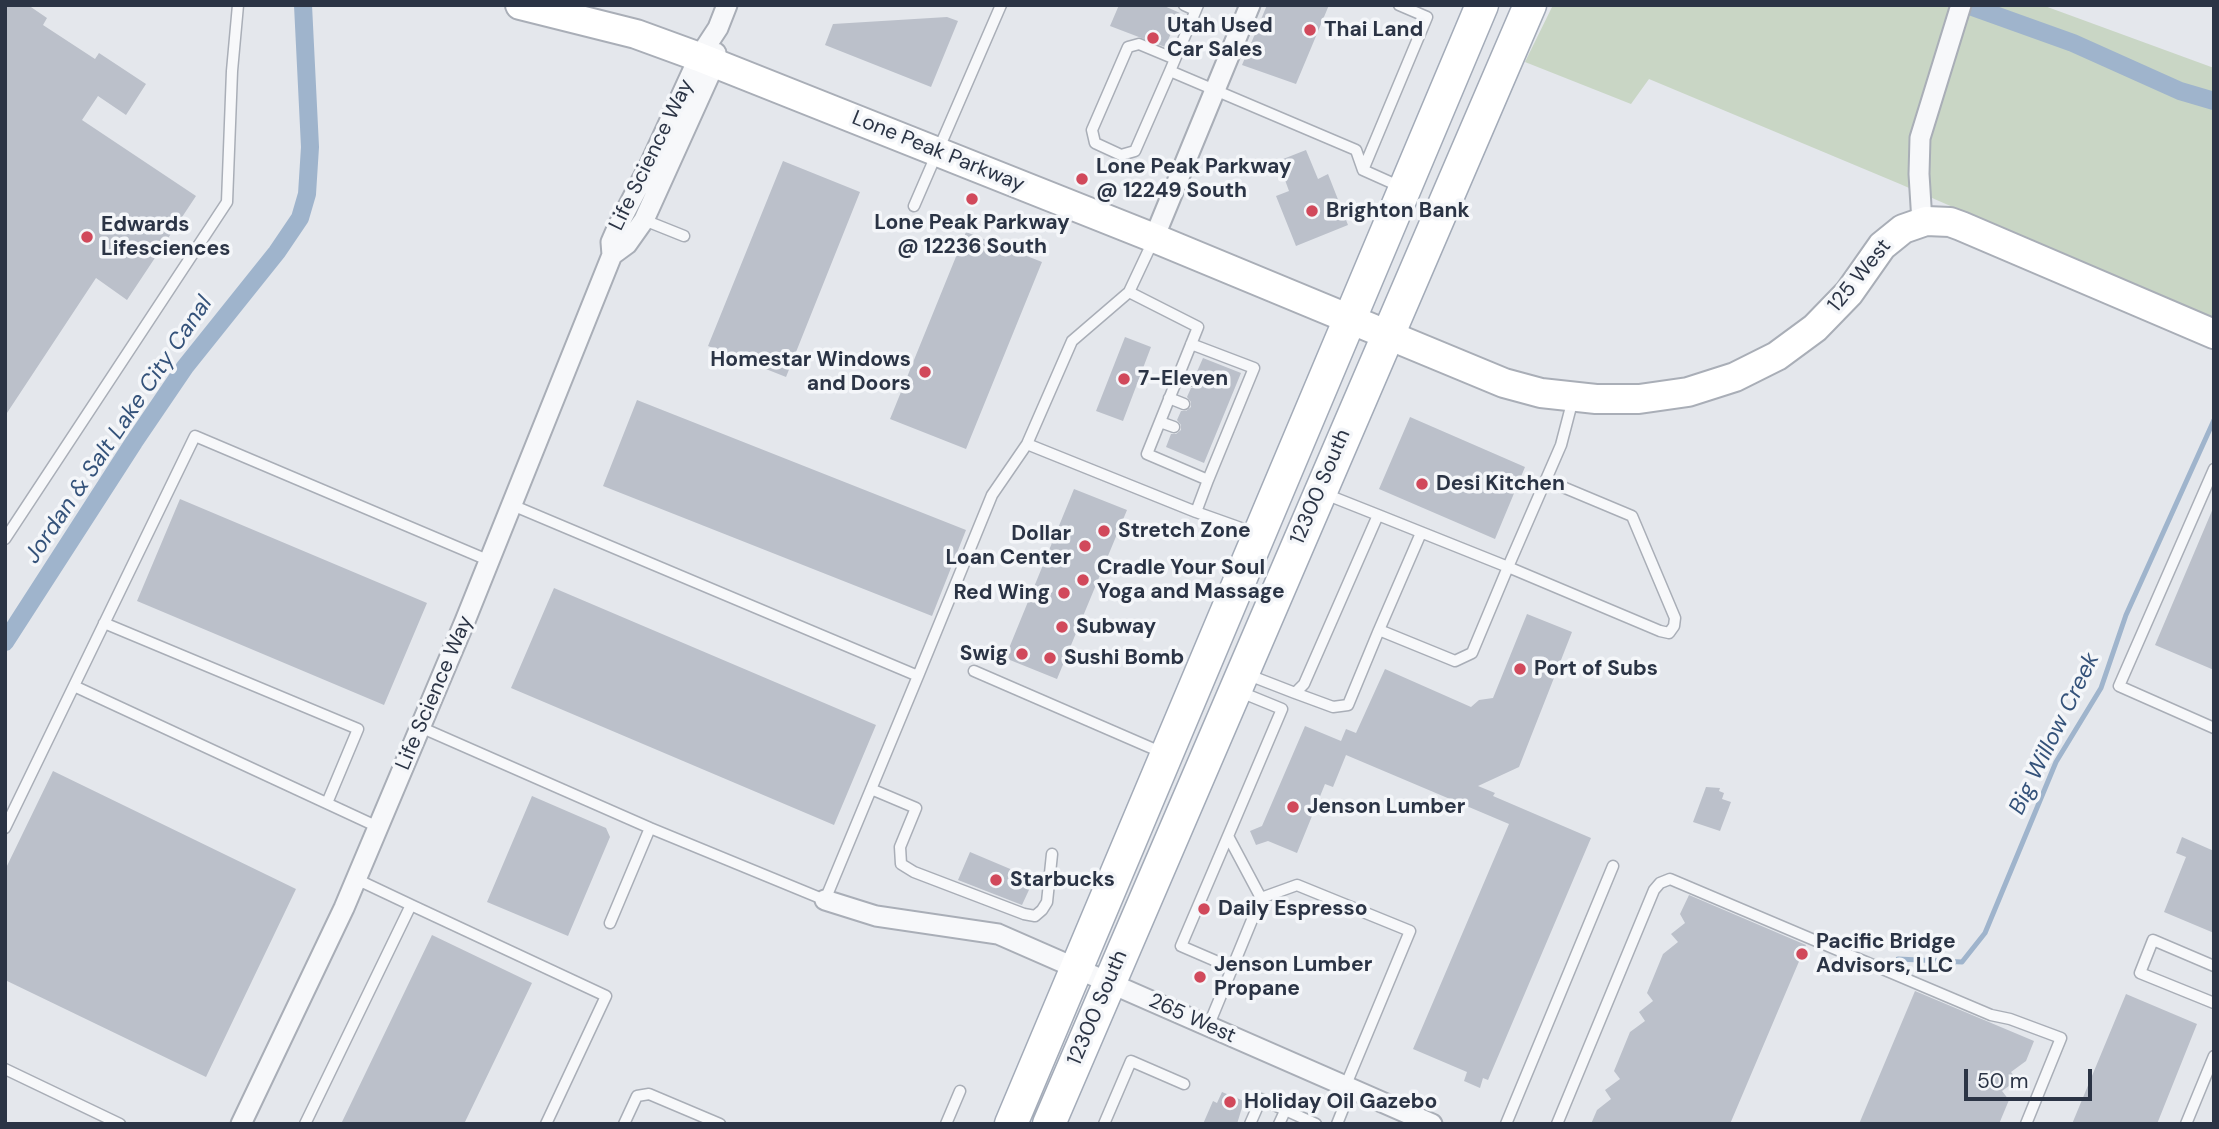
<!DOCTYPE html>
<style>
body{margin:0}
#map{position:relative;width:2219px;height:1129px;overflow:hidden;background:#e4e7ec;font-family:"DM Sans",sans-serif}
canvas{display:block}
.frame{position:absolute;inset:0;border:7px solid #2b3445;pointer-events:none}
.scale{position:absolute;left:1964px;top:1069px;width:128px;height:32px;box-sizing:border-box;border:4px solid #2b3445;border-top:0;padding-left:9px;font-size:21px;line-height:24px;white-space:nowrap;color:#2b3445;-webkit-text-stroke:5px #f4f6f9;paint-order:stroke}
</style>
<div id="map">
<canvas width="2219" height="1129"></canvas>
<div class="frame"></div>
<div class="scale">50 m</div>
</div>
<script>
const g = document.querySelector('canvas').getContext('2d');
g.lineJoin = 'round';
function fillPath(path, color) { g.fillStyle = color; g.fill(path, 'evenodd'); }
const shape = rows => new Path2D(rows.map(r => 'M' + r).join(''));
function strokePath(path, color, width, dash) { g.strokeStyle = color; g.lineWidth = width; g.lineCap = dash ? 'butt' : 'round'; g.setLineDash(dash || []); g.stroke(path); }
function drawText(font, color, halo, rows, align = 'center') {
  g.font = font + ' "DM Sans",sans-serif'; g.lineWidth = 7; g.setLineDash([]); g.textBaseline = 'middle'; g.strokeStyle = halo; g.fillStyle = color; for (const [text, x, y, turn = 0] of rows) {
    g.save(); g.translate(x, y); g.rotate((+turn || 0) * Math.PI / 180); g.textAlign = isNaN(turn) ? turn : align; if (halo) g.strokeText(text, 0, 0); g.fillText(text, 0, 0); g.restore();
  }
}
fillPath(shape([
 [1553,5,2042,5,2214,68,2214,321,1900,184,1649,79,1631,104,1525,62]
]), '#c9d6c5');
strokePath(shape([
 [1898,959,1962,962,1985,933,2056,762,2101,688,2126,615,2214,420]
]), '#9fb4cc', 5);
strokePath(shape([
 [1967,5,2073,43,2180,91,2214,101],
 [5,642,134,442,185,367,277,252,300,218,307,194,310,147,303,5]
]), '#9fb4cc', 18);
fillPath(shape([
 [5,5,28,5,47,18,43,25,95,59,99,53,146,84,126,115,98,96,82,120,196,196,127,300,96,278,5,416],
 [1119,5,1162,5,1180,13,1165,47,1110,26],
 [1267,5,1329,5,1296,84,1242,65],
 [947,17,958,21,931,87,825,45,833,24],
 [1306,150,1318,179,1328,174,1348,225,1296,246,1276,196,1289,191,1278,161],
 [783,161,860,192,786,377,708,346],
 [966,232,1042,262,966,449,890,419],
 [1125,337,1151,347,1123,421,1096,411],
 [1203,358,1241,373,1204,463,1166,447,1171,434,1176,434,1181,430,1181,425,1177,420,1181,411,1186,411,1191,407,1191,402,1187,397,1191,388,1196,388,1201,384,1201,379,1196,374],
 [637,400,966,530,932,616,603,486],
 [1410,417,1525,467,1495,539,1379,489],
 [1074,489,1127,510,1057,679,1005,658],
 [180,499,427,603,384,705,137,601],
 [2214,506,2214,670,2155,645],
 [554,588,876,725,834,825,511,688],
 [1527,614,1572,632,1519,767,1478,786,1495,793,1493,796,1591,838,1488,1080,1483,1078,1480,1088,1464,1081,1467,1072,1413,1049,1509,824,1346,755,1333,787,1325,784,1297,853,1268,841,1256,845,1250,831,1262,826,1305,726,1341,741,1346,729,1356,733,1385,669,1471,707,1479,700,1493,698],
 [53,771,296,889,206,1077,5,980,5,870],
 [1706,787,1720,788,1719,791,1724,793,1722,799,1731,802,1720,831,1693,822],
 [532,796,606,828,610,837,568,936,487,902],
 [2182,837,2214,851,2214,933,2164,912,2186,857,2176,853],
 [970,852,1034,879,1022,905,958,880],
 [1689,895,1806,945,1730,1124,1591,1124,1597,1110,1611,1099,1605,1090,1620,1079,1614,1071,1630,1032,1645,1021,1639,1012,1653,1001,1647,993,1663,954,1678,942,1671,934,1685,923,1680,914],
 [432,935,532,983,464,1124,341,1124],
 [1915,991,2034,1041,2026,1061,2011,1072,2017,1080,2002,1091,2009,1100,1999,1124,1859,1124],
 [2126,994,2197,1024,2157,1124,2072,1124],
 [1222,1092,1244,1101,1237,1124,1203,1124,1213,1101,1217,1103]
]), '#bbc0ca');
const service = shape([
 [1184,5,1195,10],
 [1175,59,1139,44,1128,47,1092,130,1095,143,1121,155,1135,151,1170,71,1198,5],
 [1170,71,1356,150,1363,170,1401,187],
 [1363,170,1427,17,1399,5],
 [914,206,1001,5],
 [644,220,684,236],
 [1129,292,1198,327,1147,454,1208,480,1196,512,1255,533],
 [1191,344,1254,368,1208,480],
 [1179,375,1194,381],
 [1169,398,1184,404],
 [1160,422,1174,427],
 [1027,444,1196,512],
 [2214,469,2119,686,2214,728],
 [1378,515,1508,567,1561,445,1573,399],
 [5,539,227,202,232,71,238,5],
 [104,623,358,729,327,803],
 [1379,630,1421,533],
 [974,671,1163,753],
 [1246,674,1295,693,1304,684,1378,515,1325,494],
 [918,676,992,495,1027,444,1072,341,1129,292,1153,241],
 [74,686,378,827],
 [1238,691,1282,709,1228,836,1261,898],
 [1295,693,1333,707,1348,705,1379,630,1455,661,1472,653,1508,567,1660,631,1669,633,1674,626,1675,618,1632,516,1546,480],
 [420,727,650,828,825,900,918,676,512,505],
 [871,789,916,808,900,847,901,864,914,872,1024,914,1035,916,1042,910,1047,902,1052,854],
 [5,828,195,436,490,561],
 [1228,836,1181,946,1232,968],
 [356,879,411,905],
 [610,923,650,828],
 [2214,966,2153,940,2140,973,2214,1003],
 [1208,1027,1261,898,1297,885,1410,931,1345,1087],
 [5,1069,120,1124],
 [305,1124,411,905,606,996,546,1124],
 [624,1124,637,1096,649,1094,720,1124],
 [946,1124,960,1091],
 [1104,1124,1131,1061,1184,1084],
 [1250,1124,1261,1099,1316,1124],
 [1279,1124,1285,1111],
 [1337,1124,1351,1089],
 [1506,1124,1613,866],
 [1557,1124,1654,890,1660,883,1670,879,1991,1015,2010,1019,2061,1038,2026,1124],
 [2186,1124,2214,1056]
]);
const minor = shape([
 [1922,222,1919,174,1920,138,1961,5],
 [1154,238,1250,5],
 [612,255,627,244,644,220,715,63,716,53],
 [825,900,876,916,998,934,1432,1124],
 [241,1124,344,908,465,621,612,255,611,242,618,226,650,164,699,57,718,28,727,5]
]);
const secondary = shape([
 [520,5,636,34,699,57,1154,238,1504,383,1541,393,1596,399,1639,399,1688,392,1735,377,1777,356,1815,328,1849,293,1882,246,1903,229,1926,221,1950,222,1961,226,2214,334]
]);
const primary = shape([
 [1011,1124,1482,5],
 [1049,1124,1530,5]
]);
strokePath(service, '#a9aeb7', 13);
strokePath(minor, '#a9aeb7', 23);
strokePath(secondary, '#a9aeb7', 32);
strokePath(primary, '#a3abb8', 35);
strokePath(service, '#f7f8fa', 10);
strokePath(minor, '#f7f8fa', 19);
strokePath(secondary, '#fff', 28);
strokePath(primary, '#fff', 32);
for (const [x, y, r, color] of [
 [1310,30,7,"#d1495b"],
 [1153,38,7,"#d1495b"],
 [1082,179,7,"#d1495b"],
 [972,199,7,"#d1495b"],
 [1312,211,7,"#d1495b"],
 [87,237,7,"#d1495b"],
 [925,372,7,"#d1495b"],
 [1124,379,7,"#d1495b"],
 [1422,484,7,"#d1495b"],
 [1104,531,7,"#d1495b"],
 [1085,546,7,"#d1495b"],
 [1083,580,7,"#d1495b"],
 [1064,593,7,"#d1495b"],
 [1062,627,7,"#d1495b"],
 [1022,654,7,"#d1495b"],
 [1050,658,7,"#d1495b"],
 [1520,669,7,"#d1495b"],
 [1293,807,7,"#d1495b"],
 [996,880,7,"#d1495b"],
 [1204,909,7,"#d1495b"],
 [1802,954,7,"#d1495b"],
 [1200,977,7,"#d1495b"],
 [1230,1102,7,"#d1495b"]
]) { const dot = new Path2D(); dot.arc(x, y, r, 0, 2 * Math.PI); g.fillStyle = color; g.fill(dot); strokePath(dot, '#f4f6f9', 2.5); }
drawText('bold 21px', '#2b3445', '#f4f6f9', [
 ["Utah Used",1167,26],
 ["Car Sales",1167,50],
 ["Thai Land",1324,30],
 ["Lone Peak Parkway",1096,167],
 ["@ 12249 South",1096,191],
 ["Brighton Bank",1326,211],
 ["Lone Peak Parkway",972,223,"center"],
 ["@ 12236 South",972,247,"center"],
 ["Edwards",101,225],
 ["Lifesciences",101,249],
 ["Homestar Windows",911,360,"right"],
 ["and Doors",911,384,"right"],
 ["7-Eleven",1138,379],
 ["Desi Kitchen",1436,484],
 ["Stretch Zone",1118,531],
 ["Dollar",1071,534,"right"],
 ["Loan Center",1071,558,"right"],
 ["Cradle Your Soul",1097,568],
 ["Yoga and Massage",1097,592],
 ["Red Wing",1050,593,"right"],
 ["Subway",1076,627],
 ["Swig",1008,654,"right"],
 ["Sushi Bomb",1064,658],
 ["Port of Subs",1534,669],
 ["Jenson Lumber",1307,807],
 ["Starbucks",1010,880],
 ["Daily Espresso",1218,909],
 ["Pacific Bridge",1816,942],
 ["Advisors, LLC",1816,966],
 ["Jenson Lumber",1214,965],
 ["Propane",1214,989],
 ["Holiday Oil Gazebo",1244,1102]
], 'left');
drawText('21px', '#2b3445', '#f4f6f9', [
 ["Lone Peak Parkway",938,152,22],
 ["Life Science Way",652,155,-64],
 ["125 West",1860,276,-51],
 ["12300 South",1321,487,-67],
 ["Life Science Way",435,693,-67],
 ["12300 South",1098,1008,-67],
 ["265 West",1192,1019,24]
]);
drawText('italic 23px', '#34527a', '#f4f6f9', [
 ["Jordan & Salt Lake City Canal",119,430,-56],
 ["Big Willow Creek",2055,734,-64]
]);
</script>
